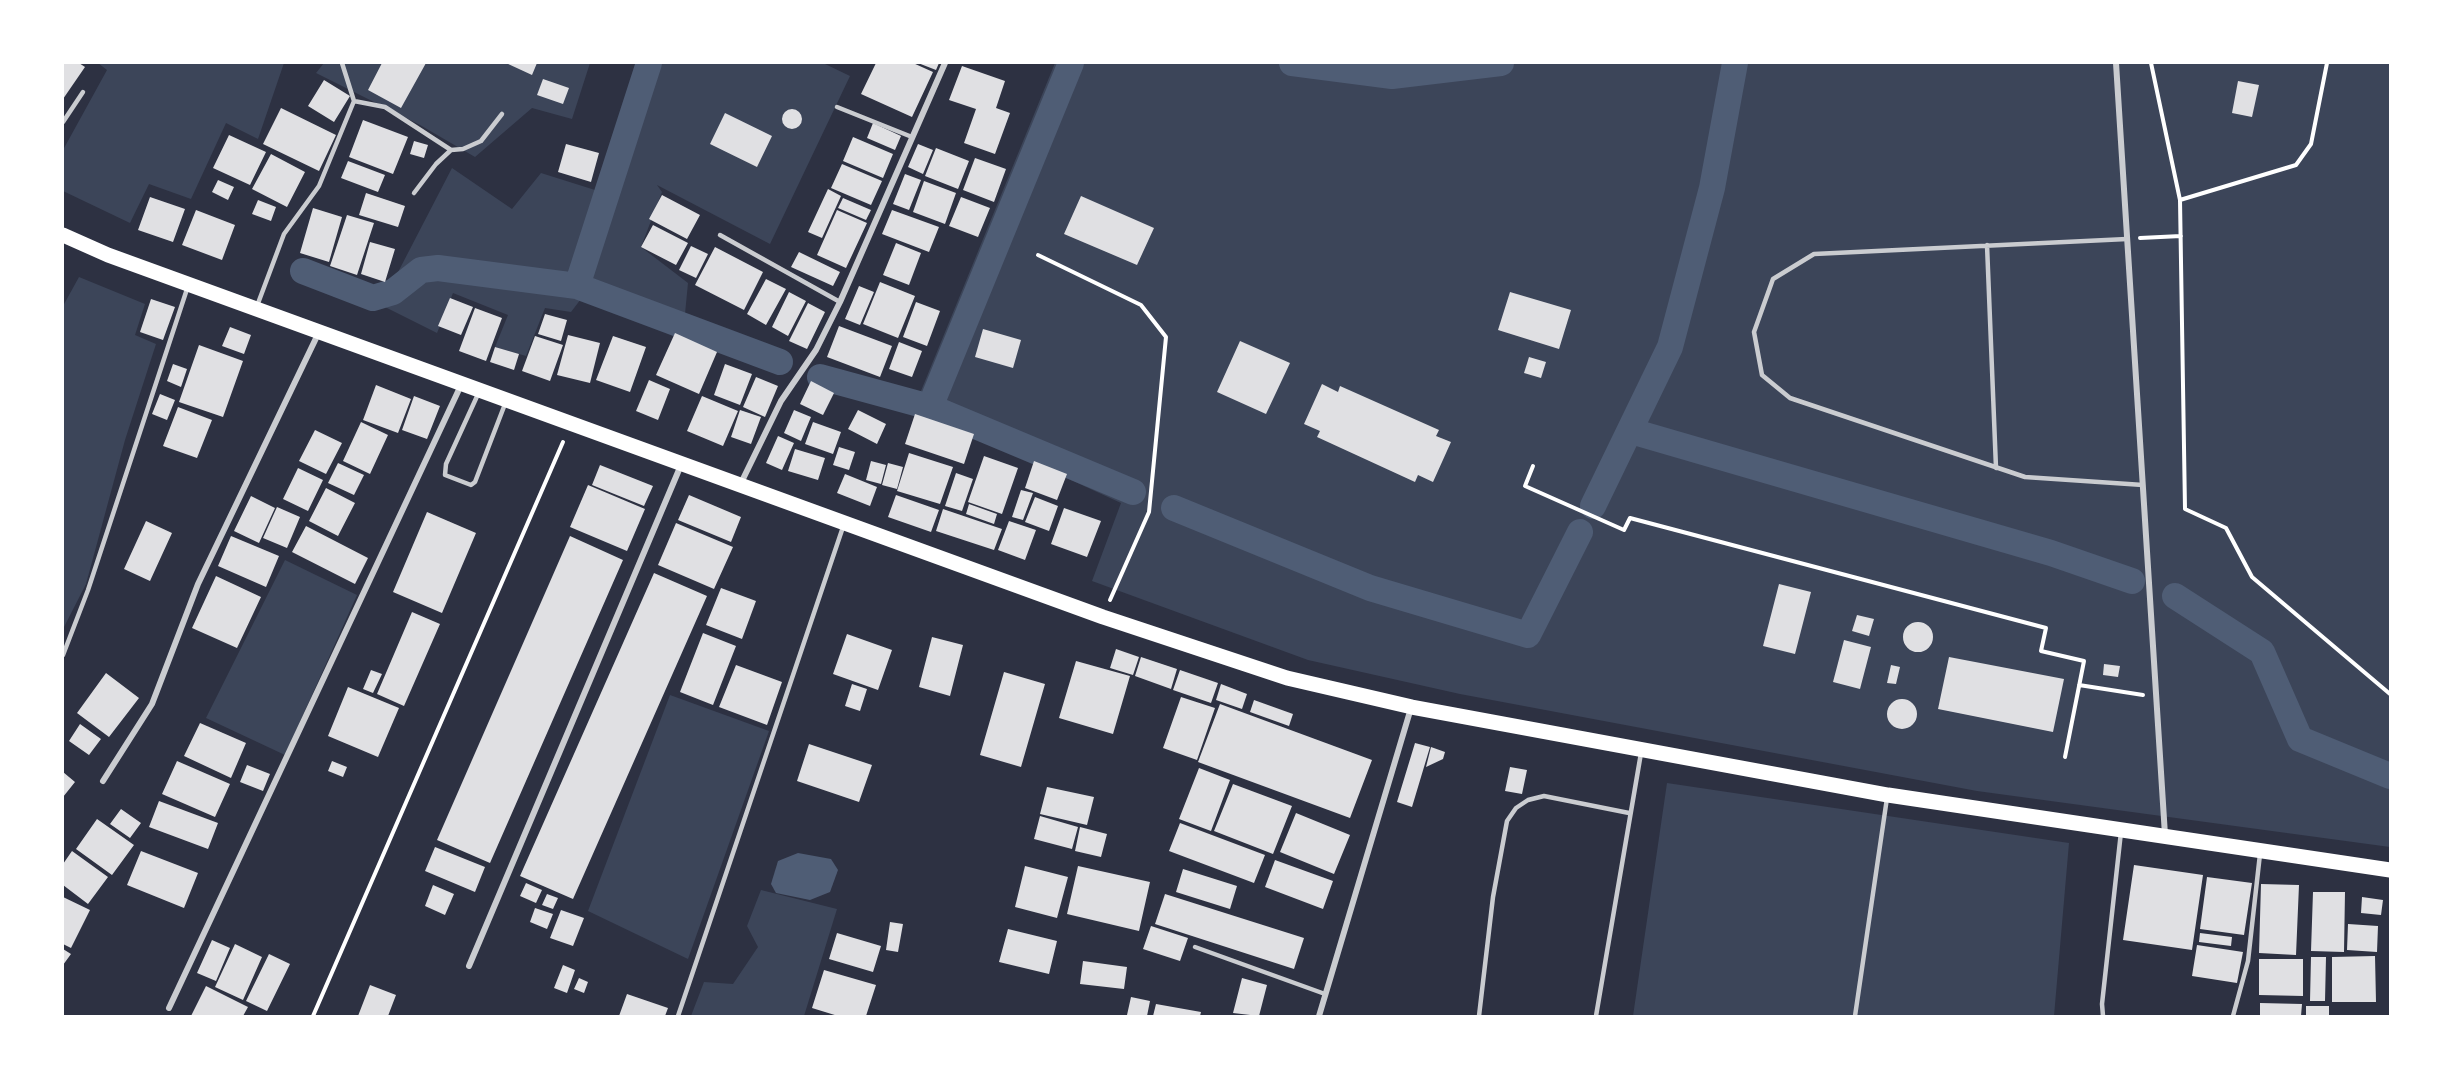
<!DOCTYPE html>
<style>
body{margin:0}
#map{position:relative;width:2453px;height:1079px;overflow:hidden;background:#2d3142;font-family:Georgia,serif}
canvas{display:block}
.frame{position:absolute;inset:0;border:64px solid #fff;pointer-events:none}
</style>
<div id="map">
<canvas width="2453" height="1079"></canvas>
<div class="frame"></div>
</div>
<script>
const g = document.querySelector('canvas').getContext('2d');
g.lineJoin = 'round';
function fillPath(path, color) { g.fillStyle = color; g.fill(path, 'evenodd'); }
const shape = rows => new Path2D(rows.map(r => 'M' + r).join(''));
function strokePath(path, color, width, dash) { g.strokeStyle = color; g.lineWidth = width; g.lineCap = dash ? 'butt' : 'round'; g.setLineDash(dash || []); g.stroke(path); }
fillPath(shape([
 [98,63,284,63,258,139,226,123,191,199,149,184,130,223,63,191,63,150,107,70],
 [324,63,590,63,572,119,532,108,475,157,420,125,316,73],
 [648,63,823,63,850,76,770,244,657,185,662,192,641,247,688,283,685,314,584,295,571,312,545,308,526,356,495,347,508,315,453,293,437,333,381,305,452,168,512,209,541,173,595,190,625,103,654,77],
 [1055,63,2390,63,2390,847,1977,791,1460,694,1308,660,1092,581,1121,503,914,408],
 [79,277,145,304,135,335,156,344,125,440,86,584,63,629,63,306],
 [285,560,357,595,285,755,206,718],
 [670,695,769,731,688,959,588,911],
 [1667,783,2069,843,2054,1016,1633,1016],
 [761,890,837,909,804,1016,691,1016,704,982,733,984,758,947,747,926]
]), '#3c4559');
fillPath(shape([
 [798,853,831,859,838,870,830,892,810,900,776,893,771,884,778,861]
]), '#4f5d75');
strokePath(shape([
 [1292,63,1392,76,1501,63],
 [303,271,373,298,393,292,421,270,438,268,577,286,780,362],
 [577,286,649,63],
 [820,377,930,407,1133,492],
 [930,407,1071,63],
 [1631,431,2051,553,2132,581],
 [1593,506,1670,347,1712,188,1735,63],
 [1174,508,1370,588,1528,635,1580,532],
 [2175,596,2262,652,2300,739,2390,776]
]), '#4f5d75', 26);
fillPath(shape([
 [63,63,79,63,85,67,63,99],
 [382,63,426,63,401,108,368,90],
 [506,63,537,63,532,75],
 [876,63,913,63,933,72,912,117,861,94],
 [918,63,939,63,936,70],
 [962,66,1005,81,996,108,1010,113,995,154,964,143,976,109,949,100],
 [543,79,569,88,563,104,537,95],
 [324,80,350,96,334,122,308,106],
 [2238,81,2259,85,2252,117,2232,113],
 [281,108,336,135,319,171,263,144],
 '782 119a10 10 0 1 1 20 0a10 10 0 1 1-20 0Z',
 [725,113,772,136,757,167,710,144],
 [363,120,408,137,393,174,349,157],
 [873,123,901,136,895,150,867,138],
 [229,135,266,152,250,185,213,168],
 [853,137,893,154,883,178,843,161],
 [414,141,428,145,424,158,410,154],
 [566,144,599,153,591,182,558,172],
 [918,144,933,150,923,174,908,167],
 [936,148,969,161,958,189,925,176],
 [271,154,305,172,287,207,252,189],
 [975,158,1006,169,994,202,963,190],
 [348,161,385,175,378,192,341,178],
 [842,164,882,181,871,205,831,188],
 [905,174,921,180,909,210,893,204],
 [218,180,234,187,228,200,212,192],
 [924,181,956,193,945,224,913,212],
 [828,189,841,196,822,238,808,232],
 [366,193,405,206,398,227,359,215],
 [662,195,700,215,687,239,649,219],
 [1081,196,1154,228,1137,265,1064,234],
 [150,197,185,209,173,242,138,230],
 [961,197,990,208,978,237,949,226],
 [843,198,871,210,866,220,838,208],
 [258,200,276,207,271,221,252,214],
 [313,208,342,217,329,262,300,253],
 [196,210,235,225,222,260,182,245],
 [837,210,867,223,846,268,817,255],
 [892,210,939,227,929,252,882,234],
 [347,215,374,223,357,275,330,266],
 [653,225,688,243,676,265,641,247],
 [370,242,395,249,385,282,361,274],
 [896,243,921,253,909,285,883,275],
 [691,246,708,254,696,278,679,270],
 [715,247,763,272,744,310,695,285],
 [799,252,840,272,833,286,791,267],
 [766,279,786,289,766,325,747,314],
 [880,282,915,296,898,338,863,324],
 [859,286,874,292,860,325,845,319],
 [789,292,806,301,788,336,772,327],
 [1510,292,1571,310,1559,349,1498,330],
 [450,298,473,307,461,335,438,326],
 [151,299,175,307,163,340,140,332],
 [916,302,940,311,927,346,903,337],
 [808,303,825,312,807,349,789,341],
 [475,308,502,318,486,361,459,351],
 [545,314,567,320,561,341,538,334],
 [839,326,892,346,880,377,827,357],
 [230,327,251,335,244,354,222,346],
 [983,329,1021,340,1013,368,975,357],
 [675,333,717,352,699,394,656,375],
 [568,335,600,343,590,383,557,375],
 [535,336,563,345,550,381,522,371],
 [613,336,646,347,630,392,596,380],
 [1240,341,1290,363,1266,414,1217,392],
 [899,342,922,351,912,377,889,369],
 [199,345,243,361,223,417,179,402],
 [495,347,519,354,514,370,490,362],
 [1529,357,1546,362,1541,378,1524,373],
 [173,364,187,369,181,387,167,381],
 [725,364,752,374,740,405,714,395],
 [756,377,778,386,765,417,743,407],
 [649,380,670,389,658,420,636,411],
 [811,381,834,393,823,415,800,404],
 [1322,384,1338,392,1340,386,1439,430,1436,436,1451,442,1433,482,1418,475,1415,482,1317,437,1320,431,1304,424],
 [376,385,411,399,398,433,363,420],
 [160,394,175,400,167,420,152,414],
 [414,396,440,406,427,439,402,430],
 [702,396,738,411,723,446,687,431],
 [178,407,212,420,197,458,163,446],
 [740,410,761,417,751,444,731,437],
 [794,410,811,417,801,441,784,433],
 [858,410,886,424,877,444,848,429],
 [915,414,974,434,964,464,905,444],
 [361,422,388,435,370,474,343,461],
 [813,422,841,432,833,454,805,444],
 [315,430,342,443,326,474,299,461],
 [778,436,794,443,782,470,766,463],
 [839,447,855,452,849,470,833,465],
 [795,449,825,458,818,480,788,471],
 [909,453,953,467,940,504,897,491],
 [984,456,1018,468,1002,514,968,502],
 [871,461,886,465,881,484,866,480],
 [1034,461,1067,474,1057,500,1025,488],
 [338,463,364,475,354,495,328,483],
 [888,463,903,467,897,489,882,485],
 [600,465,653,486,644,506,592,485],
 [298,468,323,480,308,511,283,499],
 [956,473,973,479,962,511,945,506],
 [845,474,877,487,870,506,837,493],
 [588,485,645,509,627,551,570,527],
 [326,488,355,503,338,536,309,521],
 [1021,490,1033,493,1023,520,1012,517],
 [689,495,741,517,731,542,678,520],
 [896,495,939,510,931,532,888,517],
 [251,496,275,508,259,543,234,531],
 [1035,497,1058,506,1049,531,1025,522],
 [969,504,997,514,994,524,966,514],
 [277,507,300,517,287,548,263,538],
 [1064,508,1101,521,1087,557,1051,544],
 [943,509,1002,529,994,550,936,531],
 [427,512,476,533,442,613,393,592],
 [146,521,172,533,150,581,124,569],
 [1009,521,1036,530,1025,560,998,550],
 [676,523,733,547,714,589,658,565],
 [306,526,368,558,355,584,292,552],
 [231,536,279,556,266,587,218,566],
 [570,536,623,560,490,863,437,840],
 [654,573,707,596,573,899,520,876],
 [216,576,261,597,237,648,192,628],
 [1779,584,1811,592,1795,654,1763,646],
 [721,588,756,601,742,639,706,625],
 [412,612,440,624,404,706,377,694],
 [1857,615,1874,619,1869,636,1852,631],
 '1903 637a15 15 0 1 1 30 0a15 15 0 1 1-30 0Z',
 [703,633,736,646,713,705,680,692],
 [847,634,892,650,878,690,833,674],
 [932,637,963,645,950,696,919,687],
 [1844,640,1871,647,1860,689,1833,682],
 [1116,649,1139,657,1133,675,1110,668],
 [1141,657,1177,669,1171,689,1135,676],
 [1949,657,2064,679,2053,732,1938,709],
 [1076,661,1130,676,1113,734,1059,718],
 [2104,664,2120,666,2118,677,2103,675],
 [736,665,782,682,767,725,719,707],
 [1891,665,1900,667,1896,684,1887,683],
 [371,670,382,674,373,693,363,689],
 [1180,670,1218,683,1211,703,1173,690],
 [1004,672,1045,684,1021,767,980,755],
 [106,673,139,698,109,737,77,713],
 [852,684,867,689,860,711,845,706],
 [1221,684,1247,694,1242,709,1216,700],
 [348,687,399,708,378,757,328,736],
 [1181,697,1215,708,1197,760,1163,748],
 '1887 714a15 15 0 1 1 30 0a15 15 0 1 1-30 0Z',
 [1254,700,1293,714,1289,726,1250,712],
 [1220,704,1372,760,1350,818,1198,762],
 [200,723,246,743,231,778,184,756],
 [80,724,101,739,89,755,69,741],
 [1415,743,1430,747,1412,807,1397,802],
 [809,744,872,765,859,802,797,781],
 [1431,747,1445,752,1443,759,1426,767],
 [177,761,230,784,215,817,162,794],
 [332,761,347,767,343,777,328,771],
 [247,765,270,774,263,791,240,782],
 [1510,767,1527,770,1522,794,1505,791],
 [1199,768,1230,780,1211,831,1179,819],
 [63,772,75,782,63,797],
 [1233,784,1292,806,1273,854,1214,831],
 [1047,787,1094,797,1087,825,1040,814],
 [159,801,218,823,208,849,149,827],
 [121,809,141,823,130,838,110,824],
 [1296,813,1350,835,1334,874,1280,852],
 [1040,816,1078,827,1072,849,1034,839],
 [97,819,134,845,112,875,76,849],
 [1180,823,1265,855,1254,883,1169,851],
 [1080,827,1107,834,1101,857,1075,851],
 [435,847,485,867,475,892,425,871],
 [72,851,108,877,88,904,63,885,63,864],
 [141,851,198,873,184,908,127,885],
 [1275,860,1333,881,1323,909,1265,887],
 [2134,865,2203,875,2192,950,2123,940],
 [1025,866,1068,877,1057,918,1015,907],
 [1078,866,1150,882,1139,931,1067,914],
 [1183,869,1237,886,1230,909,1176,892],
 [2207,877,2252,883,2244,935,2200,929],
 [526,883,542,890,536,903,520,896],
 [2261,884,2299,885,2296,955,2259,953],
 [433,885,454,894,445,915,425,906],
 [2313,892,2345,892,2344,952,2311,951],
 [547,894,558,898,553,909,542,905],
 [1165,894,1304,938,1294,969,1155,924],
 [63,897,90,910,71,948,63,944],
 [2362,897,2383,900,2381,915,2361,913],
 [535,908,553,914,547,929,530,922],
 [561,910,584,918,573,946,550,938],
 [890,922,903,924,898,952,886,950],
 [2348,924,2378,926,2377,952,2347,950],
 [1151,926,1188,938,1180,961,1143,949],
 [1008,929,1057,941,1049,974,999,962],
 [837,933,881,946,873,972,829,959],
 [2200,933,2232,937,2231,946,2199,942],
 [212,940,230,948,216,981,197,973],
 [235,944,262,957,243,1000,215,987],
 [2197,945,2243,952,2237,983,2192,976],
 [63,949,71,954,63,965],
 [269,954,290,964,267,1011,246,1001],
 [2375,956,2376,1002,2332,1002,2332,957],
 [2311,957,2326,957,2325,1001,2310,1001],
 [2259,959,2303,959,2303,996,2259,995],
 [1083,961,1127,967,1124,989,1080,984],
 [563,965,575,970,567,993,554,988],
 [824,970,876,985,866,1016,838,1016,812,1008],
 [579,978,588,982,584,993,574,989],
 [1242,978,1267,985,1259,1016,1233,1013],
 [370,985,396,995,388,1016,358,1016],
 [206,986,248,1007,243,1016,191,1016],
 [627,994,668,1008,665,1016,619,1016],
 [1131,997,1150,1001,1147,1016,1127,1015],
 [2260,1003,2302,1004,2301,1016,2260,1016],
 [1156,1004,1201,1012,1200,1016,1153,1016],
 [2306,1006,2329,1006,2329,1016,2306,1016]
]), '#e0e0e3');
strokePath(shape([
 [2151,63,2180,200,2185,509,2226,528,2252,577,2390,694],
 [2180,200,2296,165,2311,144,2327,63],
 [2140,238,2181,236],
 [1038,255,1141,305,1166,337,1149,512,1110,600],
 [1533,466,1525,486,1624,530,1630,518,2046,628,2041,651,2084,661,2065,757],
 [2079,685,2143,695],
 [313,1016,563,442]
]), '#fff', 4);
strokePath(shape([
 [354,101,385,107,451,150,463,149,481,141,502,114],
 [837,107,912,137],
 [63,122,83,92],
 [414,193,436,164,451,150],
 [720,235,840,302],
 [2127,239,1814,254,1773,279,1754,332,1762,375,1790,398,2025,477,2143,485],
 [1987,245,1996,468],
 [257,306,284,234,319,186,354,101,342,63],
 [479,392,446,464,445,475,471,485,475,482,505,404],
 [63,655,88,590,188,286],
 [1195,947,1325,994],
 [678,1016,844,524],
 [1479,1016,1493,897,1507,821,1516,808,1528,800,1544,796,1629,813],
 [1596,1016,1641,753],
 [1855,1016,1887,798],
 [2103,1016,2102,1004,2121,832],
 [2233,1016,2248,961,2260,854]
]), '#caccd0', 4.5);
strokePath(shape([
 [2116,63,2165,835],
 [741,483,781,401,816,350,840,302,945,63],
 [103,781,152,704,198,584,319,332],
 [469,966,681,465],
 [169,1008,462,383],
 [1319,1016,1411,708]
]), '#caccd0', 6);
strokePath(shape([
 [63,235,108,255,1103,617,1287,678,1412,707,1888,795,2390,870]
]), '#fff', 15);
</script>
